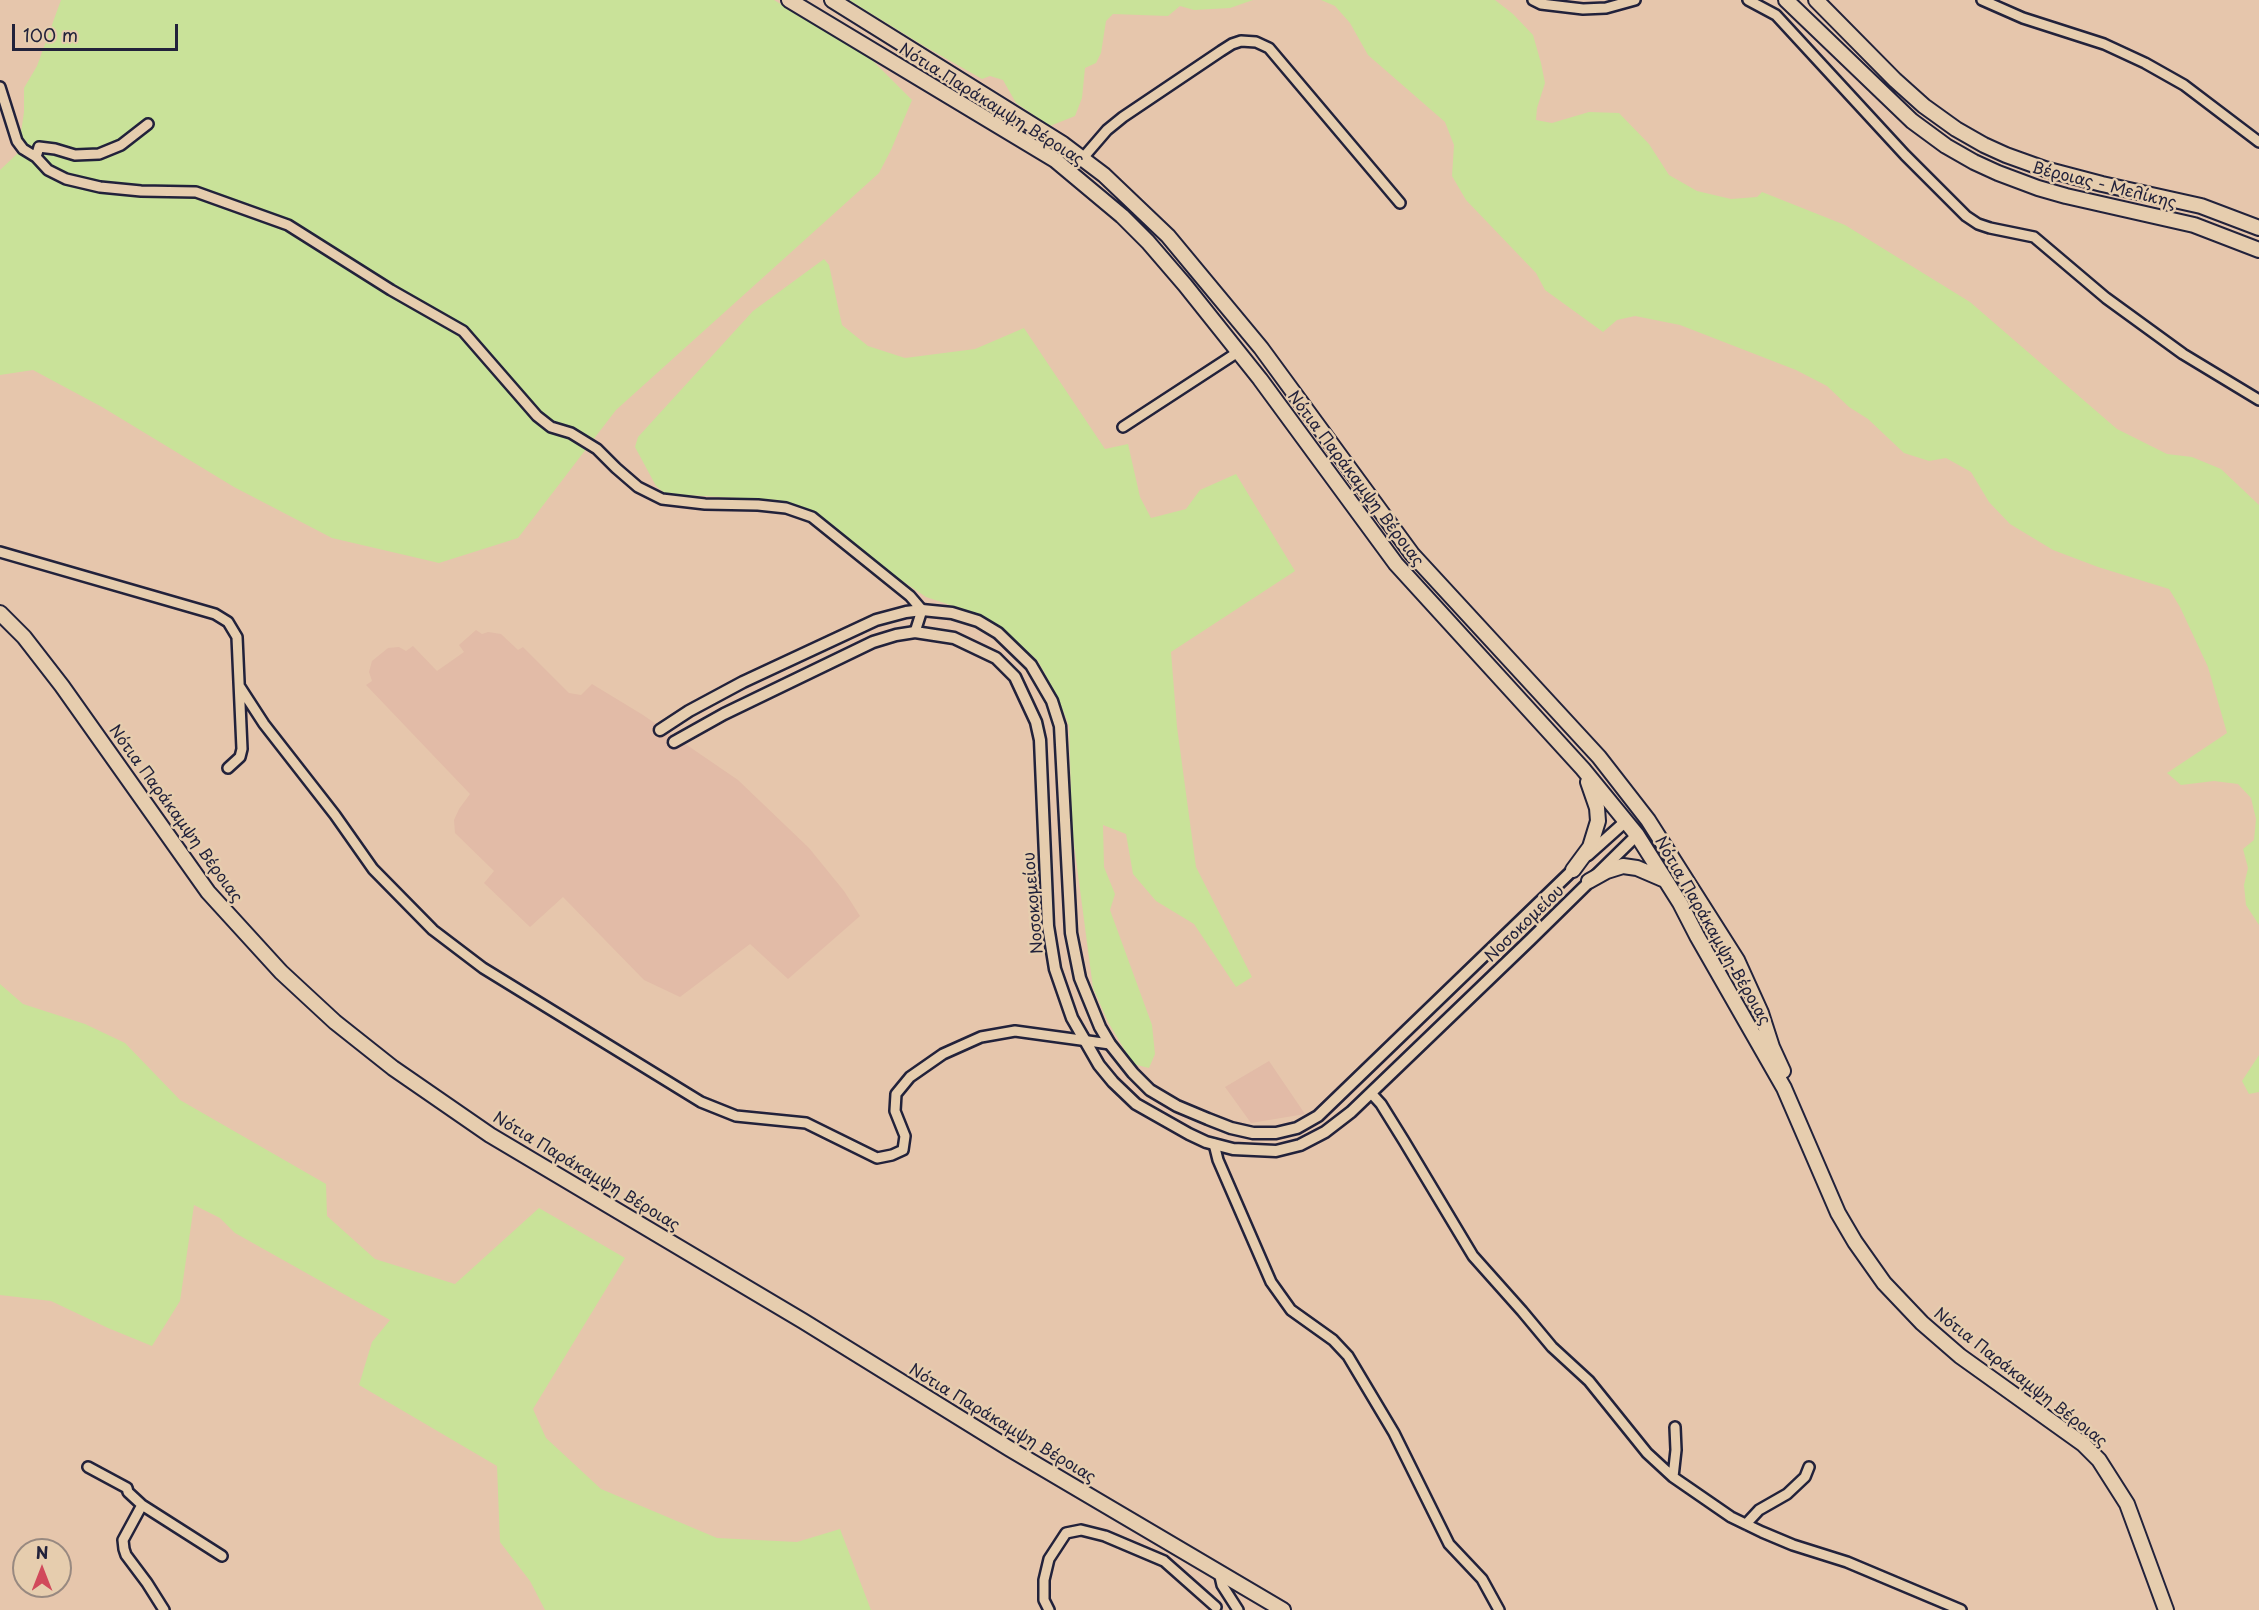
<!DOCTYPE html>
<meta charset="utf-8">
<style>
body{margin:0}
#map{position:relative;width:2259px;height:1610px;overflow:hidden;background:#e6c6ac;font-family:"Playpen Sans",sans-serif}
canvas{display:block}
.north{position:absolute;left:12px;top:1538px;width:60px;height:60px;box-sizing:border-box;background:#e6cdae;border:2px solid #988980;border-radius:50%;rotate:0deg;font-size:16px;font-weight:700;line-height:24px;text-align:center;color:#22223b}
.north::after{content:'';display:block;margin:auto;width:21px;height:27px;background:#d1495b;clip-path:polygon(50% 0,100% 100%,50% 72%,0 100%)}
.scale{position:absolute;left:12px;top:24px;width:166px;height:27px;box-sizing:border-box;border:3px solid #22223b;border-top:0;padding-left:8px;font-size:18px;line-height:21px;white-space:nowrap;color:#22223b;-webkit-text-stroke:4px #e6cdae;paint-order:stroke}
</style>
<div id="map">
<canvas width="2259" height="1610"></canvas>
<div class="north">N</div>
<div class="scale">100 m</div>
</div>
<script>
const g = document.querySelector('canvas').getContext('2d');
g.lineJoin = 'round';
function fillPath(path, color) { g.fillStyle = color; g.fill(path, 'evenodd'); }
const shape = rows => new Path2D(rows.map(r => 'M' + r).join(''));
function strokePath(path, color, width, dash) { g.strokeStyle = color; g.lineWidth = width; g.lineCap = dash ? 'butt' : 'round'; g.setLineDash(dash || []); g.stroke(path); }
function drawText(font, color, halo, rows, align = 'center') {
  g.font = font + ' "Playpen Sans",sans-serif'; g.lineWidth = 5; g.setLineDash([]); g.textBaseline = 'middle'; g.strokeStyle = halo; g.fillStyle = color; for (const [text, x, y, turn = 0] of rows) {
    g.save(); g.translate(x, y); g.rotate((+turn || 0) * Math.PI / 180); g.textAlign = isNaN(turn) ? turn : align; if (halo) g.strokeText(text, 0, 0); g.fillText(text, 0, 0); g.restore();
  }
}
fillPath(shape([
 [476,630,482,634,488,632,501,634,518,650,523,647,569,693,581,695,592,684,643,715,738,780,809,848,844,891,860,916,788,979,750,944,680,997,644,980,563,897,530,927,484,883,494,871,455,833,454,820,459,809,470,794,366,685,372,681,369,672,372,661,388,648,399,647,406,651,413,646,437,671,464,652,459,645],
 [1269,1061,1305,1114,1251,1123,1225,1087]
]), '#e2bba7');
fillPath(shape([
 [61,0,774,0,871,59,912,100,891,150,879,173,616,410,518,538,439,563,332,538,234,487,102,407,33,370,0,375,0,170,18,153,24,112,24,88,37,66],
 [849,0,1253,0,1230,8,1194,10,1180,6,1168,16,1113,14,1106,21,1101,53,1096,63,1085,68,1082,98,1075,116,1050,126,1016,103,1003,80,990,76,982,79,924,46],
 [1321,0,1495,0,1513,14,1533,35,1541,63,1545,83,1537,108,1536,120,1552,123,1589,112,1619,113,1649,144,1669,175,1697,191,1731,199,1757,197,1762,192,1845,225,1970,302,2117,429,2167,454,2192,457,2221,469,2259,505,2259,925,2246,905,2244,885,2248,868,2243,849,2254,840,2256,819,2251,798,2238,784,2214,781,2181,785,2167,773,2227,733,2208,667,2180,607,2169,589,2098,567,2053,550,2010,524,1989,502,1971,472,1946,458,1929,461,1904,453,1868,419,1849,407,1827,386,1796,370,1680,325,1635,316,1617,320,1603,332,1545,290,1536,273,1466,200,1452,176,1454,145,1445,122,1368,55,1350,23,1335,6],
 [824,259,829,265,842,325,868,346,905,358,975,349,1024,328,1105,449,1128,444,1140,497,1151,518,1186,509,1200,490,1236,474,1295,571,1171,652,1177,727,1196,867,1252,977,1236,987,1194,924,1156,901,1133,874,1126,834,1103,825,1104,867,1115,894,1110,910,1152,1025,1155,1054,1149,1068,1133,1064,1108,1022,1093,988,1072,829,1069,726,1058,698,1038,661,1004,630,971,612,926,597,892,574,818,516,778,500,666,494,656,486,635,447,638,437,753,311],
 [0,984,23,1004,85,1024,125,1043,180,1100,326,1184,327,1216,375,1259,455,1284,539,1208,625,1258,533,1409,546,1438,601,1489,717,1538,797,1542,840,1529,871,1610,545,1610,530,1581,500,1542,497,1466,359,1385,372,1342,390,1320,235,1233,220,1218,194,1205,180,1301,152,1346,108,1328,51,1301,0,1295],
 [2259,1055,2259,1092,2249,1094,2242,1081]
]), '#c9e299');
const minor = shape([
 [1533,0,1541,4,1583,9,1606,8,1635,0],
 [1748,0,1776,15,1905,155,1966,216,1978,224,1990,228,2034,237,2106,298,2183,354,2259,400],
 [1982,0,2023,18,2104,44,2145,63,2184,85,2259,142],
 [0,87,17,141,23,149,36,157],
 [148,124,121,145,99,154,75,155,55,149,39,147,36,157,48,170,66,179,100,187,141,191,196,192,288,225,391,290,463,331,537,416,551,427,571,433,597,449,616,468,638,487,662,499,705,504,758,505,786,508,812,517,910,596,922,610,915,632],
 [1082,159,1107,130,1123,117,1221,51,1232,44,1241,41,1256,42,1269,48,1400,203],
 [1123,427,1238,352],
 [0,552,215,614,228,622,237,637,242,749,240,757,228,768],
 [240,687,264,724,335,815,373,869,433,930,483,968,701,1102,736,1116,806,1123,877,1158,892,1155,903,1150,905,1136,895,1111,896,1094,910,1077,943,1054,981,1037,1015,1031,1110,1044],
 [1371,1093,1381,1104,1404,1141,1473,1256,1522,1311,1552,1347,1589,1381,1647,1453,1673,1477,1731,1517,1762,1532,1793,1545,1847,1562,1961,1610],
 [1214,1144,1218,1160,1271,1282,1291,1310,1333,1340,1348,1356,1394,1433,1449,1544,1482,1579,1499,1610],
 [88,1467,127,1488,128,1492,142,1505,222,1556],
 [1673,1477,1676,1450,1675,1427],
 [142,1505,123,1540,124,1549,126,1555,147,1583,164,1610],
 [1746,1524,1759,1510,1787,1494,1805,1477,1809,1467],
 [1219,1572,1222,1585,1238,1610],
 [1049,1610,1044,1600,1044,1580,1049,1559,1066,1533,1081,1530,1105,1536,1164,1561,1216,1607]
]);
const tertiary = shape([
 [660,730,689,711,743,682,876,620,906,612,922,610,952,613,978,621,998,633,1031,665,1052,701,1060,726,1071,933,1080,978,1100,1027,1110,1044,1133,1073,1150,1090,1177,1106,1208,1119,1231,1128,1253,1133,1276,1133,1297,1128,1318,1116,1577,866],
 [674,742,724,714,873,642,896,635,915,632,954,638,996,658,1015,677,1036,722,1040,740,1048,926,1055,969,1072,1018,1099,1065,1113,1082,1136,1104,1189,1134,1206,1142,1233,1149,1276,1151,1300,1145,1325,1132,1351,1112,1530,940,1637,835],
 [1588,855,1626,821]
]);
const primary = shape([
 [789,0,1055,160,1122,216,1148,242,1185,285,1260,379,1396,564,1583,769,1637,835,1680,903,1697,936,1784,1088,1838,1213,1855,1242,1884,1283,1922,1323,1960,1356,2083,1444,2099,1460,2127,1504,2166,1610],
 [832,0,1063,144,1104,175,1168,236,1261,348,1412,554,1599,757,1648,820,1737,960,1761,1013,1772,1047,1783,1071],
 [1786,0,1912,121,1946,146,1974,162,1998,173,2038,188,2066,196,2194,225,2259,250],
 [1816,0,1895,80,1924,106,1956,129,1984,145,2006,155,2045,169,2102,184,2201,206,2259,228],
 [0,613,24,637,62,686,208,892,281,972,335,1022,393,1068,490,1135,803,1321,1010,1449,1283,1610],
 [1573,870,1590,847,1598,821,1597,808,1588,782],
 [1589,881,1607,871,1623,866,1637,868,1665,880]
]);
strokePath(minor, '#22223b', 14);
strokePath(tertiary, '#22223b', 15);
strokePath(primary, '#22223b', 18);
strokePath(minor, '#e6cdae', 9);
strokePath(tertiary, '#e6cdae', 10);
strokePath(primary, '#e6cdae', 14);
drawText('16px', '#22223b', '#e6cdae', [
 ["Νότια Παράκαμψη Βέροιας",991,105,32],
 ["Βέροιας - Μελίκης",2104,186,14],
 ["Νότια Παράκαμψη Βέροιας",1355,479,53],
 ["Νότια Παράκαμψη Βέροιας",175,814,54],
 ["Νοσοκομείου",1034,903,-95],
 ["Νοσοκομείου",1525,924,-44],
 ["Νότια Παράκαμψη Βέροιας",1712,931,60],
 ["Νότια Παράκαμψη Βέροιας",586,1172,31],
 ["Νότια Παράκαμψη Βέροιας",2020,1378,38],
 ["Νότια Παράκαμψη Βέροιας",1002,1424,31]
]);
</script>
